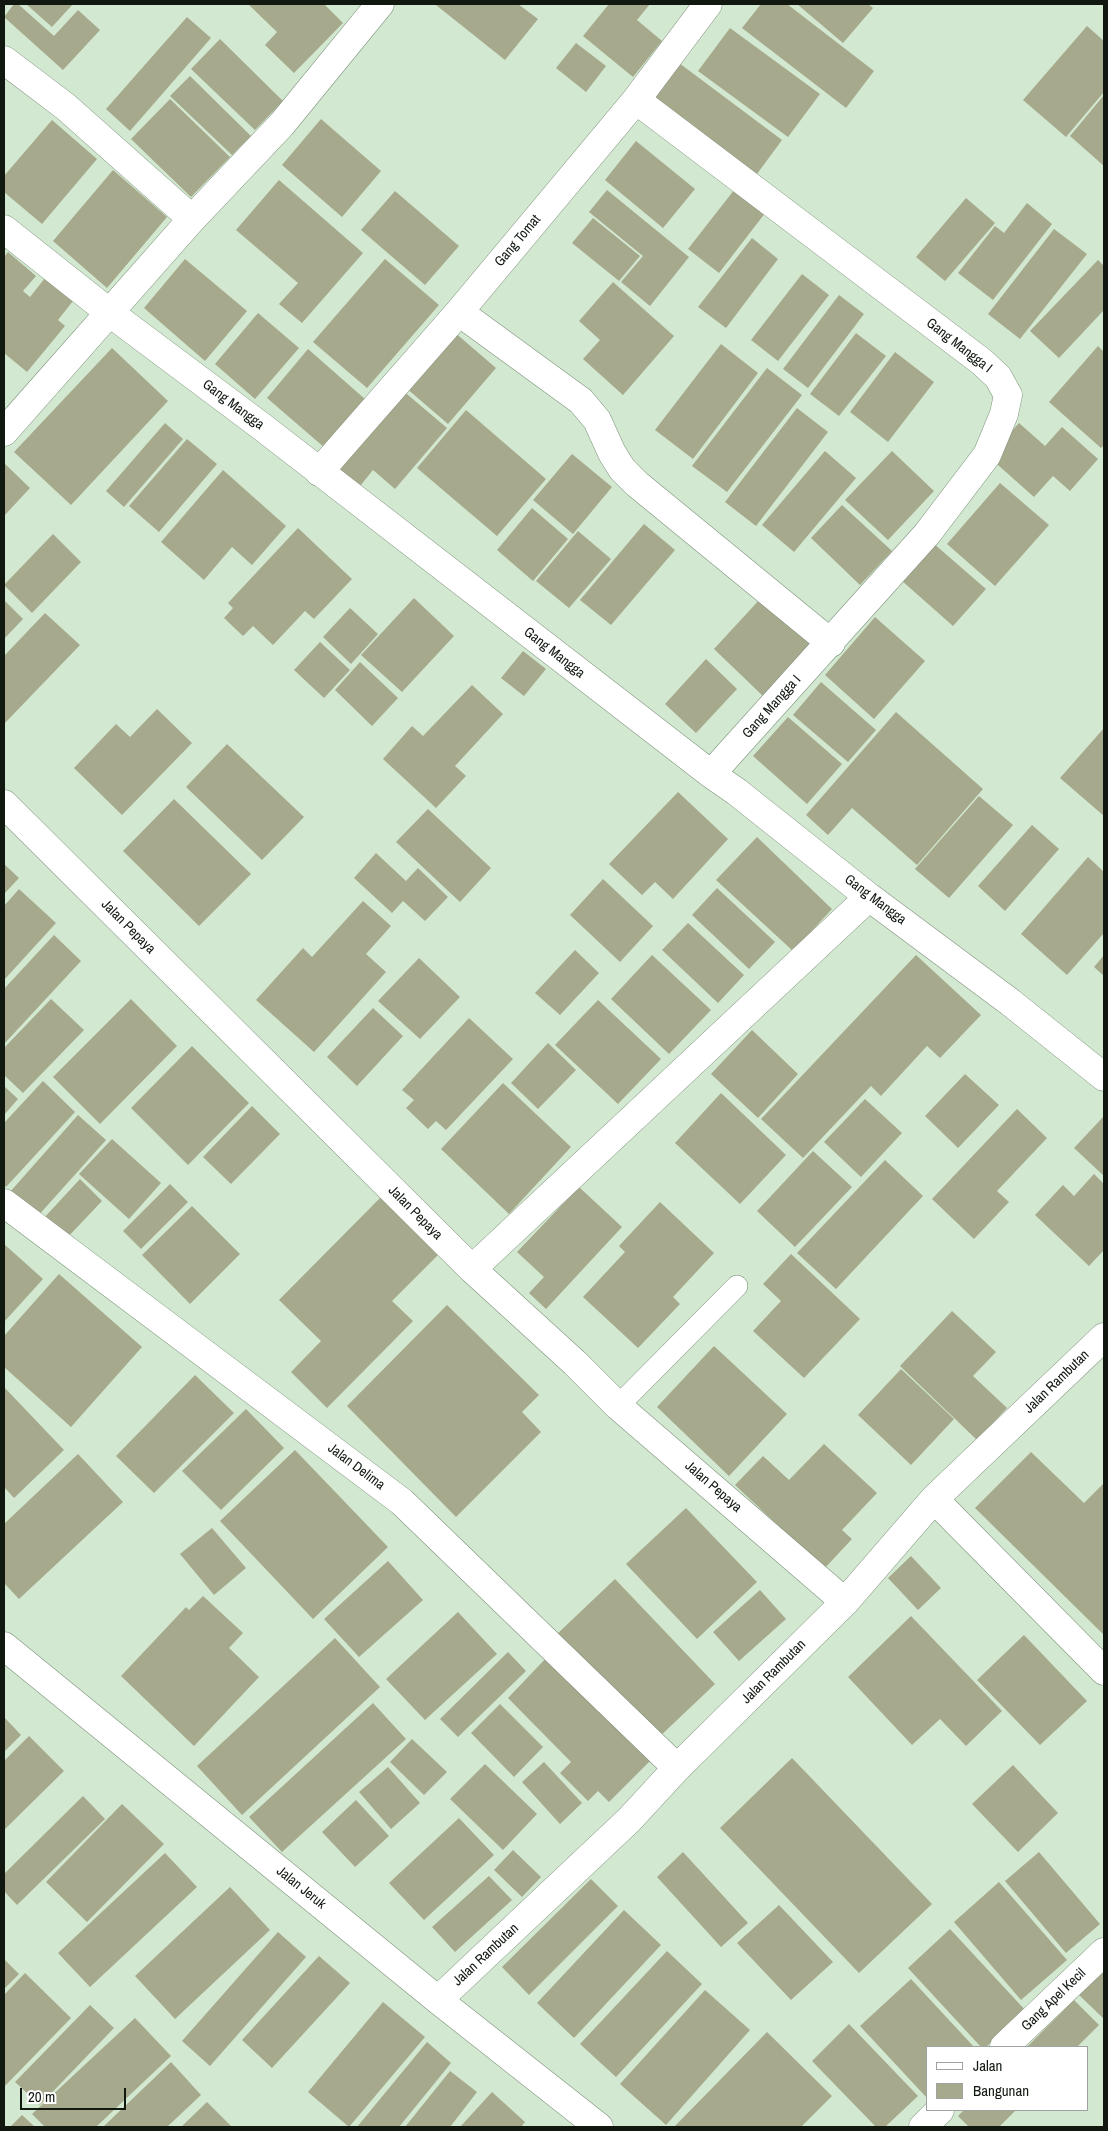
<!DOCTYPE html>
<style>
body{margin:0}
#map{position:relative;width:1108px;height:2131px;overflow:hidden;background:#d2e8d0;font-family:"Archivo Narrow",sans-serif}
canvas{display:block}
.frame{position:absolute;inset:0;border:5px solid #101810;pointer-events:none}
.legend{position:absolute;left:926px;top:2046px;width:162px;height:65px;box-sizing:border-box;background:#fff;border:1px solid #9fa39f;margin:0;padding:6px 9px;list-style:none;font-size:15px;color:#101810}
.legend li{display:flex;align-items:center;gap:10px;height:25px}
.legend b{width:25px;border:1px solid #9fa39f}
.scale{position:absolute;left:20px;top:2088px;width:106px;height:22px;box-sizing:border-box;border:2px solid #101810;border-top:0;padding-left:6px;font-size:15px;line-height:18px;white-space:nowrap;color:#101810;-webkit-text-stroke:4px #fff;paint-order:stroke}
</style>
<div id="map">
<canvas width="1108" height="2131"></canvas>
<div class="frame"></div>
<ul class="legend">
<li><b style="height:6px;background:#fff"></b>Jalan</li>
<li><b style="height:14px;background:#a6a98c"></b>Bangunan</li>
</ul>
<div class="scale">20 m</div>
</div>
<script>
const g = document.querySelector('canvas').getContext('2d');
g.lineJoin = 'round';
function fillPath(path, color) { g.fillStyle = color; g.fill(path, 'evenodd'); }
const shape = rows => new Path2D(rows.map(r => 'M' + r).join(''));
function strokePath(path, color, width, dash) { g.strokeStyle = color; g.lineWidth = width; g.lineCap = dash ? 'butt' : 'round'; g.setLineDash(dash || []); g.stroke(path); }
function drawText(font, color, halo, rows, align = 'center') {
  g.font = font + ' "Archivo Narrow",sans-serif'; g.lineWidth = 4; g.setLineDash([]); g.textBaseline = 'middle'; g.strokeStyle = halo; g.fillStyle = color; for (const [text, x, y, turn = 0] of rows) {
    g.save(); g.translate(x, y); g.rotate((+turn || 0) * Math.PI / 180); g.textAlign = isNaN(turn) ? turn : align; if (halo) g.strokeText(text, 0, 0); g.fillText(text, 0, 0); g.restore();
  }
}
fillPath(shape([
 [14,4,18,4,54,36,78,10,100,30,63,70,4,17],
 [26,4,73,4,52,27],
 [248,4,324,4,343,23,294,73,265,45,277,32],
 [437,4,518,4,538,19,505,60,436,5],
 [609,4,650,4,637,20,662,41,633,77,583,36],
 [761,4,787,4,874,71,846,108,742,28],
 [797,4,868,4,873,8,843,43],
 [187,17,211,38,130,131,106,109],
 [1087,26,1104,41,1104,92,1066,137,1023,100],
 [730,28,820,94,788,137,698,71],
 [220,39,283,101,255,130,191,69],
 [576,43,606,66,586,92,556,68],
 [675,60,782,140,754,178,647,98],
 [190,76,251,136,232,155,170,96],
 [1104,95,1104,166,1070,136],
 [170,99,230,157,191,197,131,139],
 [321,119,381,171,342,217,282,165],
 [52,120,97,159,42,224,4,192,4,176],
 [636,141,695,189,663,228,605,180],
 [113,170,167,217,107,288,53,241],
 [279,180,363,253,302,323,279,304,298,283,236,230],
 [738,185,769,208,719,273,688,249],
 [607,190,689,257,650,306,621,282,643,256,589,212],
 [395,191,459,246,425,285,361,230],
 [966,198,995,223,945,281,916,257],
 [1027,203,1052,224,993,300,958,273,995,226,1004,233],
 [593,218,640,256,619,281,572,243],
 [1054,229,1087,254,1020,339,988,314],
 [752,238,778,259,726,328,698,307],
 [8,252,36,276,23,291,30,297,45,278,73,301,58,320,65,326,27,372,4,353,4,257],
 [185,259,247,311,205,361,144,308],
 [385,259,439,305,367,388,313,342],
 [1098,260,1104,266,1104,310,1059,358,1030,331],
 [802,274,829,295,778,361,751,340],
 [613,282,674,336,623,395,583,359,600,340,579,321],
 [839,295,864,314,808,388,783,369],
 [258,313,299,348,255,399,215,364],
 [453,331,496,368,448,424,405,387],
 [856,333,886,356,839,416,810,394],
 [721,344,758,373,693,459,655,430],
 [1098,346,1104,352,1104,445,1101,448,1049,402],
 [112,348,168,401,71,505,14,452],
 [308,349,366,400,325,448,267,398],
 [895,352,934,382,888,442,850,412],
 [767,368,802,395,727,492,692,466],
 [401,389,447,428,395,489,373,470,360,486,336,466],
 [797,408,828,432,756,526,725,502],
 [466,410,546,479,497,536,417,468],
 [165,423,183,439,124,507,106,491],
 [1019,423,1045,446,1062,427,1098,459,1070,491,1053,476,1034,497,989,457],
 [187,439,217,464,159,532,129,506],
 [825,451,856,478,794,552,762,525],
 [892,451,934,491,888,540,845,500],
 [572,454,612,487,573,534,533,500],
 [4,463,30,488,4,516],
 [223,470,286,526,252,565,232,547,204,580,161,542],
 [1000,483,1049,525,995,586,947,544],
 [842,505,892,551,860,585,811,538],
 [532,508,568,539,533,581,497,550],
 [644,524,675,550,611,625,580,600],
 [298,528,352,579,314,619,305,611,273,645,253,626,243,636,224,618,233,608,228,603],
 [578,531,611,559,569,608,536,581],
 [53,534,81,562,32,613,4,585],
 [933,543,986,589,953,626,901,580],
 [414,598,454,636,402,692,361,655],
 [761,598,812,645,763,696,714,649],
 [4,600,23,619,4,639],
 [350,608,378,634,351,664,323,637],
 [45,613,80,645,4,724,4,656],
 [875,617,925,661,874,719,825,675],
 [320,642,350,670,324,698,294,670],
 [523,651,546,669,524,696,501,678],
 [706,659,737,689,696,733,665,704],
 [360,662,398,698,372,726,335,690],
 [821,682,876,730,848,762,793,715],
 [472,685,503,714,455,766,466,776,436,808,383,759,412,726,423,736],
 [157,709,192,743,122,815,74,768,116,724,130,737],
 [896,712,983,789,917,865,852,808,828,835,806,815],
 [788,717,842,764,807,804,753,756],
 [1104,728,1104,816,1060,778],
 [227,744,304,817,262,860,186,787],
 [678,792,728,839,673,899,655,882,642,895,609,864],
 [979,796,1013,825,949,898,915,869],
 [174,799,251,874,199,926,123,851],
 [428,809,491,868,460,902,396,842],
 [1032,825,1059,849,1005,911,978,886],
 [757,837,832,909,793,951,716,880],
 [376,853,406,881,418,868,448,897,425,921,403,901,392,913,354,878],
 [1088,857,1104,872,1104,933,1067,975,1021,934],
 [4,864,19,878,4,894],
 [603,879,653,926,620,962,570,915],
 [717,888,775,942,749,969,692,915],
 [19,889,56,923,4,980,4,906],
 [363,901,391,926,366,954,386,972,314,1052,256,1000,303,948,312,957],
 [688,923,744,975,718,1003,662,950],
 [54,935,81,961,4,1044,4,989],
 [575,950,599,973,560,1015,535,993],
 [652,955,711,1010,669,1054,611,999],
 [916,955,981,1015,940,1058,927,1046,881,1096,871,1086,803,1158,761,1119],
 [1104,955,1104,976,1094,967],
 [419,958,460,997,420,1039,378,1001],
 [51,999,84,1030,23,1093,4,1075,4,1048],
 [131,999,177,1046,100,1124,53,1077],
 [598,1000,661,1059,618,1104,555,1045],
 [373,1008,403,1036,357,1086,327,1057],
 [469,1018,513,1059,446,1130,436,1121,428,1129,406,1108,414,1100,402,1090],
 [752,1030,798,1074,758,1118,711,1074],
 [548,1043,576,1070,538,1109,511,1083],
 [192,1046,249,1103,188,1165,131,1108],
 [965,1074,999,1105,958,1148,925,1116],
 [43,1081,75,1112,6,1187,4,1184,4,1123],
 [503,1083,571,1147,509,1214,441,1149],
 [4,1086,18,1099,4,1115],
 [721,1093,786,1155,740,1204,675,1143],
 [865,1099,902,1133,861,1177,824,1142],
 [252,1106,280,1134,231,1184,203,1157],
 [1017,1109,1047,1138,997,1191,1009,1202,974,1239,932,1199],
 [78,1115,106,1140,37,1217,10,1192],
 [1104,1116,1104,1176,1074,1148],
 [112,1139,161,1183,129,1219,79,1174],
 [813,1151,852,1187,795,1247,757,1211],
 [885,1160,923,1196,836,1289,797,1253],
 [1094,1174,1104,1184,1104,1250,1089,1266,1035,1215,1063,1185,1074,1196],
 [80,1179,102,1201,65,1240,43,1219],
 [170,1184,188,1202,141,1249,123,1231],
 [579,1187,622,1227,546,1309,529,1293,544,1277,517,1252],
 [381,1197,439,1254,392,1301,413,1321,327,1408,291,1372,321,1341,279,1300],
 [660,1202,714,1253,673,1297,680,1304,638,1348,583,1297,625,1252,619,1246],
 [192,1206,240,1254,190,1304,142,1255],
 [4,1244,43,1279,4,1322],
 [791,1254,860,1319,804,1378,753,1331,781,1301,763,1284],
 [59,1274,142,1347,71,1427,4,1367,4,1336],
 [447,1305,539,1395,522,1412,541,1432,456,1517,347,1406],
 [952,1311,996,1352,973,1376,1007,1408,977,1440,900,1366],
 [714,1346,787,1414,729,1476,657,1407],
 [901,1369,954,1419,911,1465,858,1415],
 [195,1375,234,1413,154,1493,116,1456],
 [4,1387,64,1450,14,1498,4,1487],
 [246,1409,284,1448,221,1510,182,1471],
 [824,1444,877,1493,842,1530,852,1539,824,1569,735,1485,763,1456,789,1480],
 [295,1450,388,1547,313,1619,220,1521],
 [1031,1452,1084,1503,1104,1483,1104,1635,975,1508],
 [78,1454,123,1502,19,1599,4,1583,4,1524],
 [686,1508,757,1582,697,1639,626,1564],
 [212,1528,246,1568,214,1595,180,1554],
 [911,1556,941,1588,918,1610,888,1578],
 [388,1561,423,1600,359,1657,324,1619],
 [615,1579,715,1684,656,1740,555,1636],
 [760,1590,786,1619,739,1661,713,1632],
 [203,1596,243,1633,229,1648,259,1677,194,1746,121,1676,186,1607,189,1610],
 [458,1612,497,1654,425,1720,386,1679],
 [911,1616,1002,1711,966,1746,940,1719,912,1745,848,1677],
 [1024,1635,1087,1701,1040,1745,977,1680],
 [335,1638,380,1687,242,1815,197,1766],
 [508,1652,526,1671,458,1737,440,1719],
 [549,1655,653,1758,609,1802,598,1791,588,1801,560,1773,571,1762,508,1698],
 [373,1703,406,1739,282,1852,249,1817],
 [500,1704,543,1747,514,1777,471,1733],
 [4,1717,21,1735,4,1752],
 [29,1736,64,1771,4,1830,4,1761],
 [412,1739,447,1772,424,1795,390,1762],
 [792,1758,932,1904,859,1973,720,1828],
 [544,1762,582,1803,560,1824,522,1782],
 [485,1764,537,1814,503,1850,450,1799],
 [1013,1765,1058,1813,1018,1852,972,1804],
 [388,1767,420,1803,391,1829,359,1792],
 [83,1796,105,1819,17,1905,4,1891,4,1874],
 [356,1800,389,1836,355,1867,322,1832],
 [122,1804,164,1844,87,1922,46,1882],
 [459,1818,494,1855,424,1920,389,1883],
 [513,1850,541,1877,522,1897,494,1870],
 [683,1852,748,1923,721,1947,657,1877],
 [1039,1852,1100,1924,1066,1953,1005,1881],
 [165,1853,197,1887,90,1987,58,1953],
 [489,1876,512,1900,455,1952,432,1927],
 [591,1879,618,1906,529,1995,502,1967],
 [999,1882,1067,1960,1021,2000,954,1922],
 [230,1887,270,1930,175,2019,135,1976],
 [779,1905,833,1962,791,2000,737,1943],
 [624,1910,661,1945,574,2038,537,2003],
 [950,1929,1026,2011,986,2047,981,2047,908,1968],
 [278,1932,306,1957,210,2066,182,2041],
 [667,1951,702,1984,616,2077,580,2044],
 [319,1956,350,1983,272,2068,242,2040],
 [4,1959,19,1974,4,1989],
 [1104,1968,1104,2019,1079,1995],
 [25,1973,71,2018,4,2087,4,1995],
 [911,1979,974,2047,927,2047,927,2098,860,2026],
 [705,1990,750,2030,666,2125,620,2084],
 [1074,2000,1099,2025,1077,2047,1027,2047],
 [383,2002,425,2037,349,2127,308,2092],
 [90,2005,114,2028,40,2105,15,2082],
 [135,2018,171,2056,96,2127,45,2127,32,2114],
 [849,2024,918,2096,885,2127,876,2127,812,2061],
 [767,2032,832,2096,801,2127,674,2127],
 [427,2042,451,2063,399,2127,357,2127],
 [171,2062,201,2095,167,2127,103,2127],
 [450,2071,477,2092,450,2127,405,2127],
 [492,2092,525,2122,521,2127,460,2127],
 [207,2102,232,2127,181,2127],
 [964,2110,1016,2110,999,2127,969,2127,958,2116],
 [22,2115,35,2127,10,2127]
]), '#a6a98c');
const lane = shape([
 [618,1406,737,1286]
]);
const street = shape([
 [4,60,66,107,192,219],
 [636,100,982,362,998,377,1008,395,1004,414,987,455,927,534,711,774],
 [4,229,110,313,261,426,711,774,737,792,869,897,1010,1002,1104,1077],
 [459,312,581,401,597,420,612,453,622,469,637,484,831,643],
 [4,432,192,219,282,124,380,4],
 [319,472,459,312,636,100,708,4],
 [4,804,472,1269,575,1363,618,1406,845,1602],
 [4,1203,402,1502,677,1768],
 [472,1269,869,897],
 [934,1499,1104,1671],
 [4,1646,438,2000,599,2127],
 [438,2000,629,1820,677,1768,845,1602,934,1499,1104,1337],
 [1004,2047,1104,1952],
 [923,2127,940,2110]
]);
strokePath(lane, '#7e927c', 22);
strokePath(street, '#7e927c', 29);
strokePath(lane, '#fff', 21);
strokePath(street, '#fff', 28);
drawText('14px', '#101810', '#fff', [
 ["Gang Tomat",518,241,-50],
 ["Gang Mangga I",959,346,38],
 ["Gang Mangga",233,405,37],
 ["Gang Mangga",554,653,38],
 ["Gang Mangga I",772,707,-48],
 ["Gang Mangga",875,900,37],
 ["Jalan Pepaya",128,927,45],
 ["Jalan Pepaya",415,1213,45],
 ["Jalan Rambutan",1057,1382,-44],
 ["Jalan Delima",356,1467,37],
 ["Jalan Pepaya",713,1487,41],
 ["Jalan Rambutan",774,1672,-45],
 ["Jalan Jeruk",301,1888,39],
 ["Jalan Rambutan",486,1955,-43],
 ["Gang Apel Kecil",1054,2000,-44]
]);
</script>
